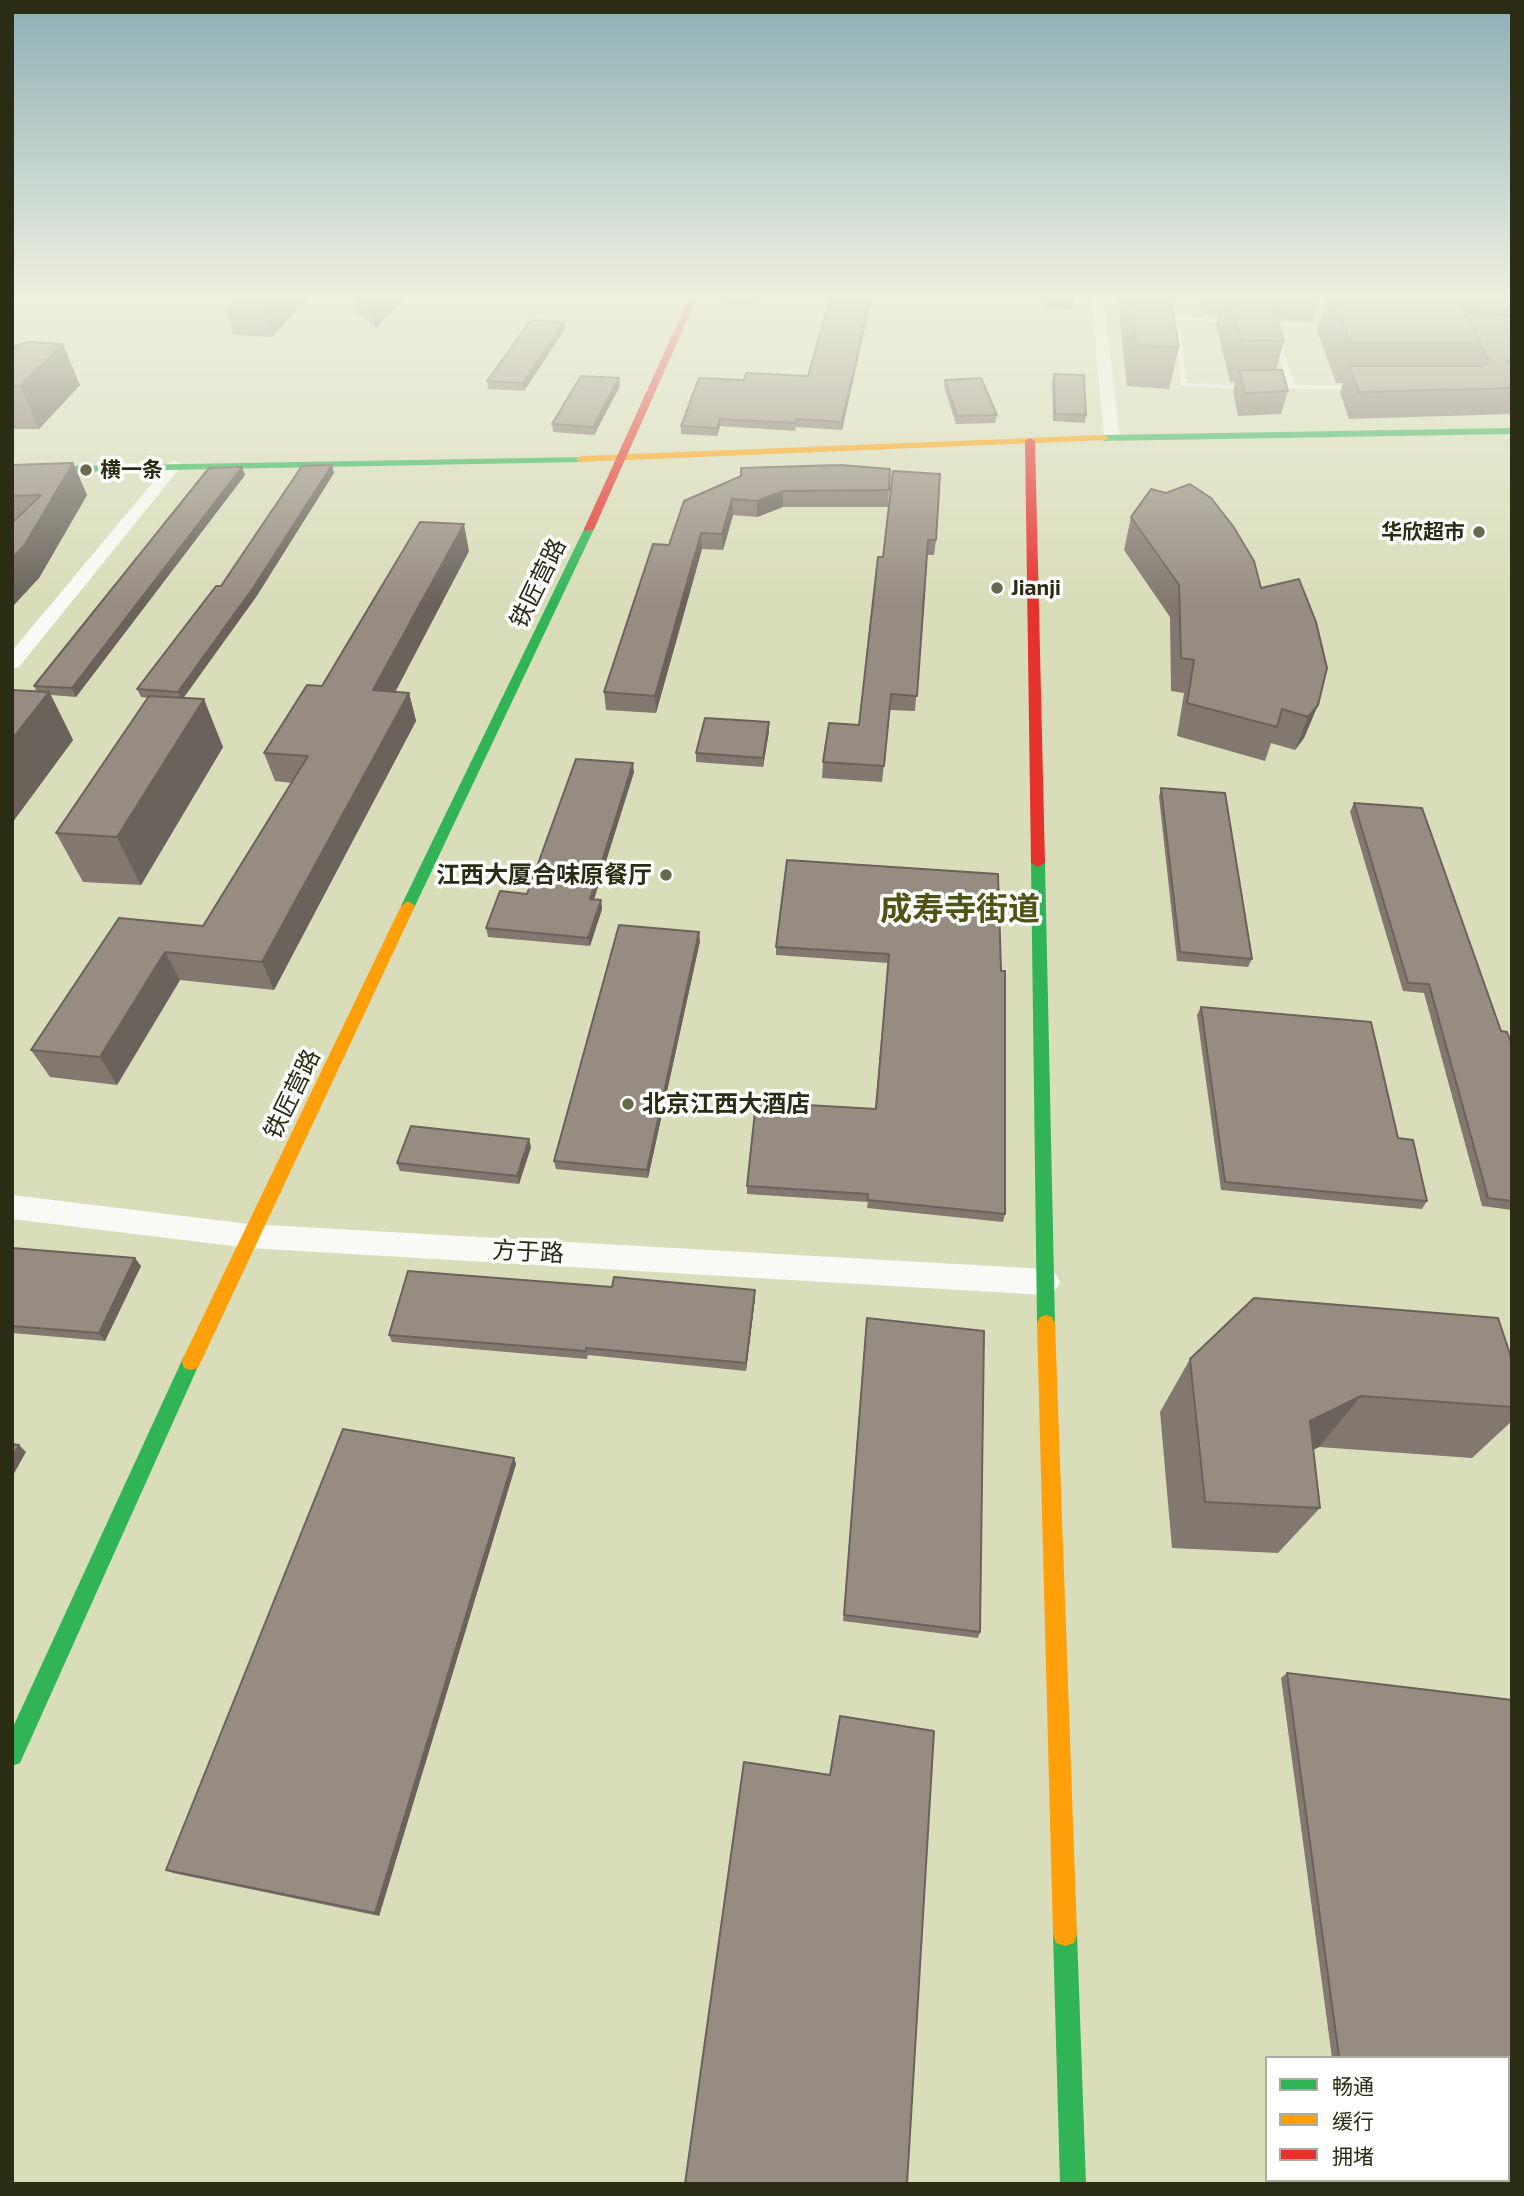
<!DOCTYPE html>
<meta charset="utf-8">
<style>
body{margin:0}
#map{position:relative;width:1524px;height:2196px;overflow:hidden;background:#daddba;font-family:"Exo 2","Noto Sans SC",sans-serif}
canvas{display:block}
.frame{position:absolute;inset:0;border:14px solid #2a2c13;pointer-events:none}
.legend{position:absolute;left:1265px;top:2056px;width:245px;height:126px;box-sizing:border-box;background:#fff;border:2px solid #aaaba1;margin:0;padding:9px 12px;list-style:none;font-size:21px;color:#2a2c13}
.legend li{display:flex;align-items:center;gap:14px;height:35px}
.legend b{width:35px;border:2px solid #aaaba1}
</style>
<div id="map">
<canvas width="1524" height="2196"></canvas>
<div class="frame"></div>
<ul class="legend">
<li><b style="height:9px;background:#30b455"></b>畅通</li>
<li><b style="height:9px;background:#ff9f0a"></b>缓行</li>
<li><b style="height:9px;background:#e5322d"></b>拥堵</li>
</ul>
</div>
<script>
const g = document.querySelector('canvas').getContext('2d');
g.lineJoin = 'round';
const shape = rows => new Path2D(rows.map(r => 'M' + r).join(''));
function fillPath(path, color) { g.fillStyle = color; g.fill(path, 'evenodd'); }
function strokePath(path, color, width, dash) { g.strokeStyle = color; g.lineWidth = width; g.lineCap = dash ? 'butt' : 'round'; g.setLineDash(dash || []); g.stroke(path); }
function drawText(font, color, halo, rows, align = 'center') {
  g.font = font + ' "Exo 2","Noto Sans SC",sans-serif'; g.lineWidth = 7; g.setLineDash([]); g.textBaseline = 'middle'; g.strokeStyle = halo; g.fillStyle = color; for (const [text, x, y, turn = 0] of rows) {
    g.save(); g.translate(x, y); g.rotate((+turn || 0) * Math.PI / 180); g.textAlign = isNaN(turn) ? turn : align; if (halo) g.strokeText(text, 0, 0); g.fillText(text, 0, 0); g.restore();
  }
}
fillPath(shape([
 [1162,296,1168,296,1170,315,1232,319,1235,321,1232,323,1180,320,1186,383,1248,386,1250,387,1250,389,1181,386,1174,319,1164,317,1162,296],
 [1312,296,1318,296,1330,325,1335,326,1335,328,1264,325,1261,323,1264,321,1324,325,1312,296],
 [1276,335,1279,337,1295,385,1357,386,1360,388,1357,390,1268,388,1267,387,1270,385,1288,385,1273,337,1276,335]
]), '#f9faf5');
fillPath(shape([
 [1091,296,1103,296,1120,438,1112,443,1104,438,1091,296],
 [174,461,179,463,182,466,179,469,19,667,12,669,12,651,169,463,174,461],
 [12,1195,249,1224,1045,1269,1055,1273,1060,1282,1055,1291,1045,1295,249,1248,12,1219,12,1195]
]), '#f9faf5');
fillPath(shape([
 [1512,428,1512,434,1104,441,1099,438,1104,435,1512,428],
 [584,457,586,459,581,462,12,473,12,467,584,457],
 [585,527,594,529,415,906,413,909,403,909,401,906,585,527],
 [1038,859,1045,863,1055,1323,1052,1329,1046,1331,1040,1329,1037,1323,1031,863,1038,859],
 [191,1354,198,1356,200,1362,20,1763,12,1766,12,1729,184,1356,191,1354],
 [1065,1922,1074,1925,1077,1934,1086,2184,1060,2184,1053,1934,1056,1925,1065,1922]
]), '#30b455');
fillPath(shape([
 [1104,435,1109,438,1107,440,581,462,576,459,581,456,1104,435],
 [408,901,415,906,198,1368,191,1370,184,1368,182,1362,184,1356,401,906,408,901],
 [1046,1315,1052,1317,1055,1323,1077,1934,1074,1943,1065,1946,1056,1943,1053,1934,1037,1323,1040,1317,1046,1315]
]), '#ff9f0a');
fillPath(shape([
 [690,296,698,296,594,529,585,531,584,529,690,296],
 [1030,438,1035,441,1045,863,1038,867,1031,863,1025,441,1030,438]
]), '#e5322d');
fillPath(shape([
 [240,296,309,296,272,337,233,335,226,310],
 [354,296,425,296,426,298,404,297,376,328,358,313],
 [719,296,757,296,755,304,719,302],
 [831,296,872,296,842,430,796,427,795,431,720,426,717,436,681,434,681,426,744,380,808,376],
 [1044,296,1074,296,1072,309,1042,307],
 [1117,296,1170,296,1179,347,1169,389,1127,386],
 [1199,296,1320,296,1312,322,1277,319,1284,341,1276,370,1288,391,1281,414,1238,416,1233,392,1235,382,1230,382,1216,325,1218,315,1203,314],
 [1328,296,1428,296,1455,298,1454,296,1504,296,1512,308,1511,316,1512,316,1512,414,1349,419,1340,393,1343,383,1336,383,1317,331],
 [565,329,524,391,488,389,487,381],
 [12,347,80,385,39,429,12,429],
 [1054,374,1086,415,1085,423,1053,421,1052,381],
 [945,380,997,415,995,423,956,424,944,387],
 [620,386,594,435,553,432,552,424],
 [73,463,87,495,39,578,12,607,12,465],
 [890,469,888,507,783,507,757,517,733,515,723,550,702,549,656,713,606,710,604,692,669,545,684,501],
 [893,471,936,540,934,555,927,555,915,711,890,710,882,782,822,778,823,762,859,725,883,557],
 [334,473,256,597,183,698,223,747,141,885,83,882,56,833,148,698,141,697,137,689,221,586],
 [245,475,76,697,51,695,73,740,12,823,12,690,37,692,34,686],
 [1131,517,1261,588,1318,705,1304,738,1295,750,1271,743,1265,761,1177,736,1184,693,1171,691,1170,617,1124,550],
 [469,551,395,692,409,693,416,721,274,990,180,980,117,1085,50,1077,31,1050,119,918,203,926,292,783,275,781,264,753,322,686],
 [769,722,769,731,763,767,696,762,696,753],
 [634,772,594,900,601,900,602,909,590,946,488,937,486,928,527,894],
 [1161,788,1252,959,1248,967,1177,961,1159,797],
 [1354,803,1501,1031,1512,1045,1512,1210,1482,1206,1424,993,1403,991,1350,812],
 [998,874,1005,1214,1003,1222,867,1208,868,1202,747,1194,747,1186,875,1109,888,963,776,955,776,947],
 [700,941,648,1178,556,1169,554,1161],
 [1201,1007,1398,1138,1427,1201,1422,1209,1221,1190,1197,1015],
 [531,1147,519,1184,400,1171,397,1163],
 [12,1248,141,1266,105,1341,12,1333],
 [612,1287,755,1298,746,1371,588,1355,587,1359,392,1342,389,1335],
 [866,1325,980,1632,978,1638,843,1621],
 [1190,1359,1512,1360,1512,1421,1472,1458,1319,1447,1313,1450,1320,1508,1278,1553,1172,1548,1160,1412],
 [514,1458,516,1464,379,1916,173,1873,166,1870],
 [1287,1673,1512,1700,1512,2150,1508,2150,1508,2058,1332,2058,1281,1678]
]), '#827870');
fillPath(shape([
 [280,296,309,296,272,337,265,312],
 [377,296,404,297,376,328,370,304],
 [871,296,872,296,842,430,842,422],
 [564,322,565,329,524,391,523,383],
 [63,344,80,385,39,429,20,386],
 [619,378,620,386,594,435,593,427],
 [720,419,720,426,717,436,717,428],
 [73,463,87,495,39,578,12,607,12,558],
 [332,465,334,473,256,597,182,700,178,692],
 [242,467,245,475,76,697,72,688],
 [783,491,783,507,757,517,757,501],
 [732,499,733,515,723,550,722,534],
 [464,524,469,551,381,719,373,690],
 [701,533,702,549,656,713,655,696],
 [49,692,73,740,12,823,12,739],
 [409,693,416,721,274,990,262,962],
 [204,699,223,747,141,885,117,837],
 [1318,705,1304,738,1295,750,1308,717],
 [769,722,769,731,763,767,763,758],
 [633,763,634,772,591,908,590,899],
 [601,900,602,909,590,946,588,938],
 [699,932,700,941,648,1178,647,1170],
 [165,952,180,980,117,1085,100,1057],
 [529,1139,531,1147,519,1184,517,1176],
 [135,1258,141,1266,105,1341,99,1333],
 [755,1290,755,1298,746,1371,746,1363],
 [1361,1396,1319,1447,1271,1471,1310,1421],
 [19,1445,26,1452,12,1477,12,1457],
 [514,1458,516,1464,379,1916,375,1913]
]), '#6a625b');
const building = shape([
 [240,296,280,296,265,312,226,310,240,296],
 [362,296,377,296,370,304,362,296],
 [831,296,871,296,842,422,796,419,795,423,720,419,717,428,681,426,699,378,744,380,746,373,808,376,831,296],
 [1044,296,1074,296,1073,302,1043,300,1044,296],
 [1130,296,1170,296,1179,347,1136,345,1130,296],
 [1229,296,1270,296,1284,341,1241,340,1229,296],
 [1332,296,1428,296,1457,298,1481,342,1350,342,1332,296],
 [1475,296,1504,296,1512,308,1512,310,1482,309,1475,296],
 [1465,313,1512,316,1512,361,1506,360,1512,366,1512,388,1359,392,1349,366,1483,366,1488,363,1488,360,1480,344,1481,342,1465,313],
 [531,320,564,322,523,383,487,381,531,320],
 [27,342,63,344,20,386,12,386,12,347,27,342],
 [1239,370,1282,370,1288,391,1245,393,1239,370],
 [1054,374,1084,375,1086,415,1055,414,1054,374],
 [581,376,619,378,593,427,552,424,581,376],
 [981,378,997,415,957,416,945,380,981,378],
 [73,463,24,546,12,558,12,523,41,495,12,496,12,465,73,463],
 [332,465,253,588,178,692,137,689,216,586,221,586,302,466,332,465],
 [840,465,890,469,889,490,783,491,757,501,732,499,722,534,701,533,655,696,604,692,653,544,669,545,684,501,741,476,741,468,840,465],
 [242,467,72,688,34,686,209,468,242,467],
 [893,471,940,474,936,540,928,540,917,696,891,694,884,766,823,762,829,723,859,725,878,557,883,557,893,471],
 [1190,484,1211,498,1233,526,1254,561,1261,588,1299,579,1316,622,1327,668,1318,705,1308,717,1282,709,1277,727,1187,703,1194,660,1181,658,1179,585,1131,517,1151,489,1166,493,1190,484],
 [420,522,464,524,373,690,409,693,262,962,165,952,100,1057,31,1050,119,918,203,926,308,756,264,753,307,685,322,686,420,522],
 [12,690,49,692,12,739,12,690],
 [149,696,204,699,117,837,56,833,149,696],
 [705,718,769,722,763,758,696,753,705,718],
 [576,759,633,763,590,899,601,900,588,938,486,928,500,891,527,894,576,759],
 [1161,788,1225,793,1252,959,1180,952,1161,788],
 [1354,803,1422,808,1501,1031,1507,1032,1512,1045,1512,1201,1488,1198,1429,984,1408,983,1354,803],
 [787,860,998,874,1001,971,1005,971,1005,1214,868,1200,868,1194,747,1186,756,1102,876,1109,889,954,776,947,787,860],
 [619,925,699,932,647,1170,554,1161,619,925],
 [1201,1007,1371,1022,1398,1138,1413,1140,1427,1201,1225,1182,1201,1007],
 [411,1126,529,1139,517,1176,397,1163,411,1126],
 [12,1248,135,1258,99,1333,12,1326,12,1248],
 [408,1271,612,1287,614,1277,755,1290,746,1363,586,1348,586,1351,389,1335,408,1271],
 [1254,1298,1498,1318,1512,1360,1512,1407,1361,1396,1310,1421,1320,1508,1205,1502,1190,1359,1254,1298],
 [867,1318,984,1331,980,1632,844,1615,867,1318],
 [343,1429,514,1458,375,1913,166,1870,343,1429],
 [12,1444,19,1445,12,1457,12,1444],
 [1287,1673,1512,1700,1512,2149,1508,2149,1508,2058,1339,2057,1287,1673],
 [840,1716,934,1731,907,2184,685,2184,744,1762,830,1775,840,1716]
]);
fillPath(building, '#978c82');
strokePath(building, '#6a625b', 2);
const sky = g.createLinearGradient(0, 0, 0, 604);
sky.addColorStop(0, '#8dafb6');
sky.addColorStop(0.49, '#eef0e0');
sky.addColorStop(1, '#eef0e000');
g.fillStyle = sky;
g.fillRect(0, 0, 1524, 604);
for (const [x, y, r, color] of [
 [86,470,7,"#686a4d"],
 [1479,532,7,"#686a4d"],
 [997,588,7,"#686a4d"],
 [666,875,7,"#686a4d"],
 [628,1104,7,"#686a4d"]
]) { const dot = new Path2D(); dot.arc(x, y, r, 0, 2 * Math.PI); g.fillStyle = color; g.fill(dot); strokePath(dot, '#fff', 2.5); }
drawText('bold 21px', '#2a2c13', '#fff', [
 ["横一条",100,470],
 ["华欣超市",1465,532,"right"],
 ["Jianji",1011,588]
], 'left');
drawText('24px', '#2a2c13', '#fff', [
 ["铁匠营路",538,583,-64],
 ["铁匠营路",292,1094,-64],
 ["方于路",528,1252,3]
]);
drawText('bold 24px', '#2a2c13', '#fff', [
 ["江西大厦合味原餐厅",652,875],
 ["北京江西大酒店",642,1104,"left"]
], 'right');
drawText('bold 32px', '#505316', '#fff', [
 ["成寿寺街道",960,909]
]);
</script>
